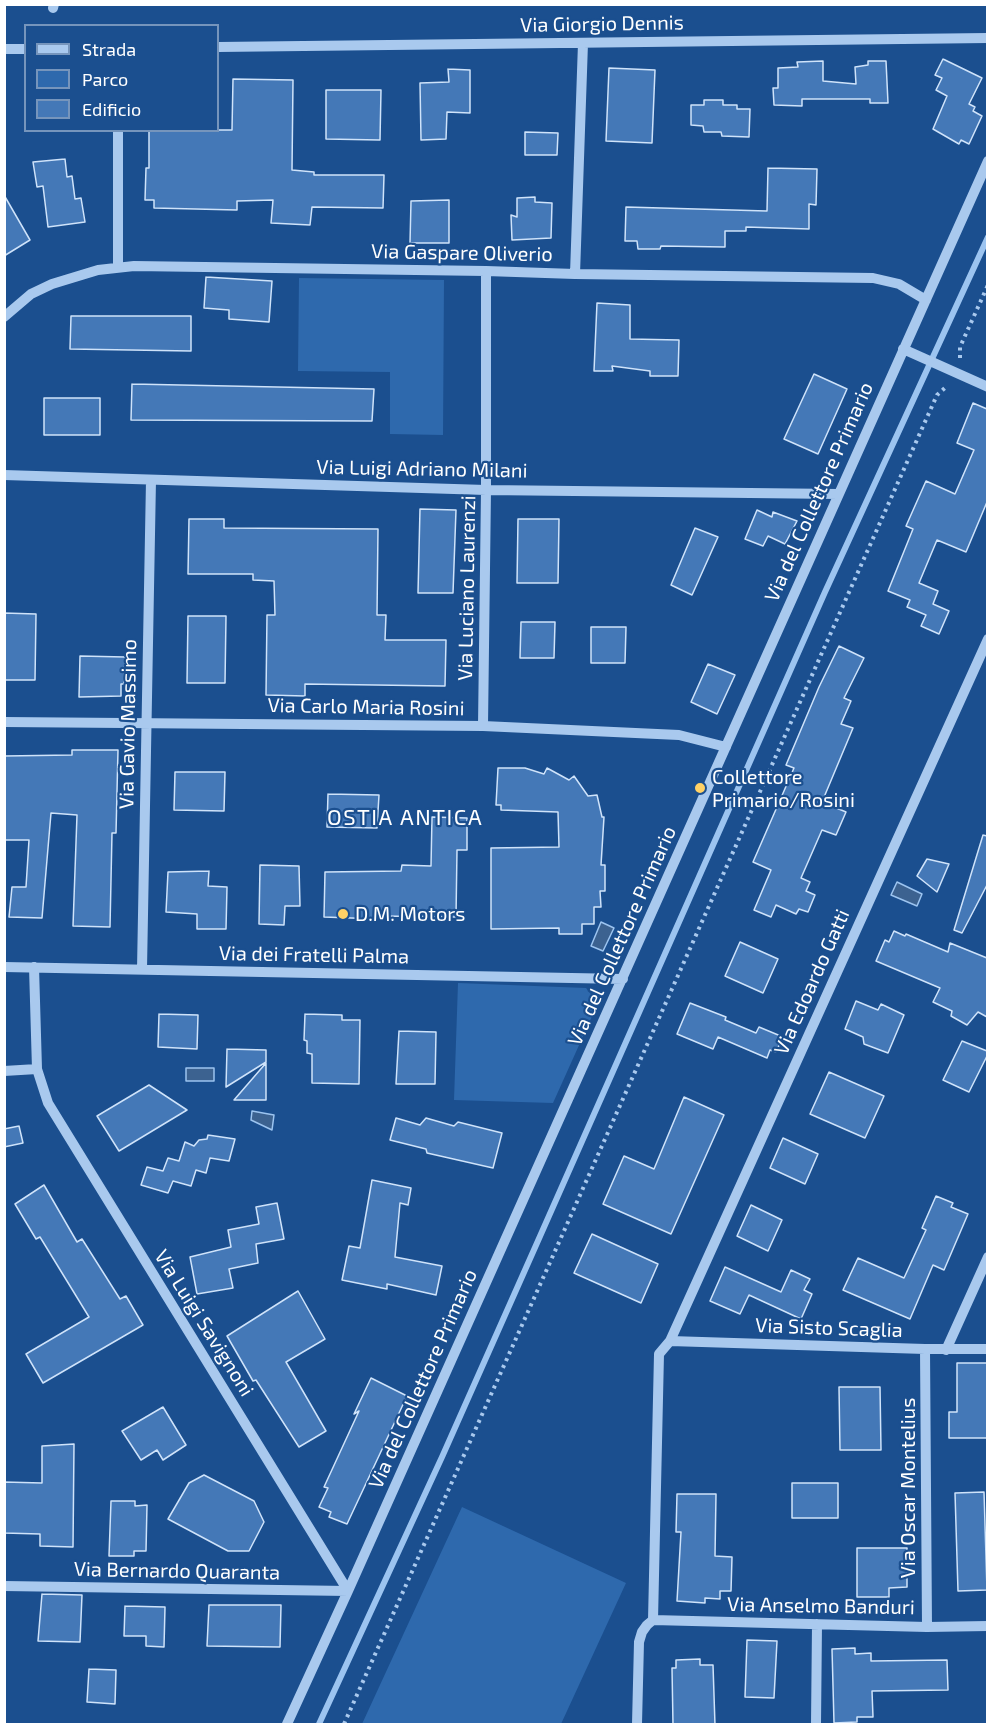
<!DOCTYPE html>
<style>
body{margin:0}
#map{position:relative;width:992px;height:1729px;overflow:hidden;background:#1b4f8f;font-family:"Exo 2",sans-serif}
canvas{display:block}
.frame{position:absolute;inset:0;border:6px solid #fff;pointer-events:none}
.legend{position:absolute;left:24px;top:24px;width:195px;height:108px;box-sizing:border-box;background:#1b4f8f;border:2px solid #7695bc;margin:0;padding:8px 10px;list-style:none;font-size:18px;color:#fff}
.legend li{display:flex;align-items:center;gap:12px;height:30px}
.legend b{width:30px;border:2px solid #7695bc}
</style>
<div id="map">
<canvas width="992" height="1729"></canvas>
<div class="frame"></div>
<ul class="legend">
<li><b style="height:8px;background:#a9c9ee"></b>Strada</li>
<li><b style="height:16px;background:#2e69ad"></b>Parco</li>
<li><b style="height:16px;background:#4478b7"></b>Edificio</li>
</ul>
</div>
<script>
const g = document.querySelector('canvas').getContext('2d');
g.lineJoin = 'round';
function fillPath(path, color) { g.fillStyle = color; g.fill(path, 'evenodd'); }
const shape = rows => new Path2D(rows.map(r => 'M' + r).join(''));
function strokePath(path, color, width, dash) { g.strokeStyle = color; g.lineWidth = width; g.lineCap = dash ? 'butt' : 'round'; g.setLineDash(dash || []); g.stroke(path); }
function drawText(font, color, halo, rows, align = 'center') {
  g.font = font + ' "Exo 2",sans-serif'; g.lineWidth = 4.5; g.setLineDash([]); g.textBaseline = 'middle'; g.strokeStyle = halo; g.fillStyle = color; for (const [text, x, y, turn = 0] of rows) {
    g.save(); g.translate(x, y); g.rotate((+turn || 0) * Math.PI / 180); g.textAlign = isNaN(turn) ? turn : align; if (halo) g.strokeText(text, 0, 0); g.fillText(text, 0, 0); g.restore();
  }
}
fillPath(shape([
 [299,278,444,280,443,435,390,434,390,372,298,371],
 [458,983,586,988,598,1003,553,1103,454,1100],
 [462,1507,626,1583,561,1724,362,1724]
]), '#2e69ad');
const water = shape([
 [897,882,922,894,917,906,891,895,897,882],
 [601,922,614,928,603,951,591,946,601,922],
 [186,1068,214,1068,214,1081,186,1081,186,1068],
 [252,1111,274,1115,272,1130,251,1120,252,1111]
]);
fillPath(water, '#3c6290');
strokePath(water, '#9cc4f0', 1.5);
strokePath(shape([
 [319,1724,442,1457,541,1234,825,592,988,237]
]), '#9cc4f0', 6);
const building = shape([
 [943,59,982,78,969,104,975,107,973,111,982,116,969,144,961,140,959,144,933,129,947,96,936,90,942,78,935,75,943,59],
 [823,61,823,81,856,84,855,67,868,65,868,61,886,61,888,103,870,103,870,99,802,99,802,106,774,105,773,88,778,88,778,68,798,67,797,62,823,61],
 [609,68,655,70,652,143,606,141,609,68],
 [448,69,470,70,470,113,447,112,446,139,421,140,420,83,449,82,448,69],
 [233,79,293,80,292,170,314,172,314,175,384,175,383,208,312,207,310,225,271,223,273,200,237,201,237,210,154,208,154,200,145,200,146,168,149,168,149,130,232,130,233,79],
 [326,90,381,90,380,140,326,139,326,90],
 [704,100,723,100,723,105,737,105,737,109,750,109,749,137,722,136,721,132,704,132,703,126,691,125,691,105,704,105,704,100],
 [525,132,558,133,557,155,525,155,525,132],
 [65,159,67,177,72,176,75,199,81,198,85,222,48,227,43,186,37,187,33,162,65,159],
 [768,168,817,169,816,205,809,204,809,229,746,227,746,231,725,231,725,247,661,246,660,249,638,249,637,241,625,241,626,207,767,211,768,168],
 [4,195,30,240,4,256,4,195],
 [535,197,535,202,552,203,551,238,512,240,511,215,517,217,517,198,535,197],
 [449,200,449,243,410,243,411,201,449,200],
 [206,277,272,281,269,322,229,319,229,310,204,308,206,277],
 [597,303,630,305,630,339,679,340,678,376,650,376,650,371,612,366,613,371,594,371,597,303],
 [71,316,191,316,191,351,70,349,71,316],
 [814,374,847,389,818,454,784,439,814,374],
 [132,384,374,389,372,421,131,420,132,384],
 [44,398,100,398,100,435,44,435,44,398],
 [973,403,987,409,987,502,966,552,937,540,919,583,938,591,933,604,949,611,939,634,921,626,926,615,907,607,910,600,888,591,913,529,906,526,926,481,955,494,974,450,957,443,973,403],
 [420,509,456,510,453,593,418,593,420,509],
 [757,510,772,517,773,512,797,521,785,544,768,536,763,546,745,539,757,510],
 [189,519,224,519,224,528,378,529,377,615,386,615,385,640,446,640,445,686,305,684,305,696,266,695,267,615,275,615,274,581,253,580,253,574,188,574,189,519],
 [518,519,559,519,558,583,517,583,518,519],
 [695,528,718,537,692,595,671,585,695,528],
 [4,613,36,614,35,680,4,680,4,613],
 [188,616,226,616,225,683,187,683,188,616],
 [521,622,555,622,554,658,520,658,521,622],
 [591,627,626,627,625,663,591,663,591,627],
 [839,646,864,658,844,698,851,701,841,724,853,728,822,802,846,812,836,835,822,830,801,878,810,882,806,891,815,895,808,912,799,909,796,914,776,905,771,917,754,910,771,870,753,862,794,768,786,765,819,687,839,646],
 [80,656,125,657,124,684,121,684,121,696,79,697,80,656],
 [708,664,735,675,717,714,691,702,708,664],
 [72,750,118,750,116,833,112,833,110,927,73,926,77,815,51,813,42,918,9,917,12,887,26,887,29,840,4,840,4,756,72,755,72,750],
 [498,768,525,768,544,774,547,768,569,780,574,776,588,796,597,795,602,817,604,817,601,865,605,865,605,891,600,891,601,907,594,907,594,924,582,924,582,934,559,934,559,928,491,929,491,848,559,847,558,812,501,810,501,805,496,805,498,768],
 [175,772,225,772,224,811,174,810,175,772],
 [328,794,379,795,377,828,327,827,328,794],
 [432,817,467,818,467,850,457,850,456,917,378,916,378,919,324,917,325,872,401,871,402,865,431,866,432,817],
 [983,835,987,836,987,885,962,933,954,930,983,835],
 [927,859,949,864,937,892,917,876,927,859],
 [260,865,299,866,300,906,285,906,284,925,259,924,260,865],
 [209,871,208,886,227,887,226,929,197,929,197,914,166,912,168,872,209,871],
 [894,931,905,936,906,934,948,952,950,943,987,958,987,1017,978,1012,967,1025,951,1016,952,1011,933,1002,940,988,876,961,885,940,889,942,894,931],
 [740,942,778,959,763,993,725,976,740,942],
 [856,1001,878,1010,881,1004,904,1015,888,1053,864,1044,863,1037,845,1029,856,1001],
 [690,1003,726,1017,725,1020,756,1033,759,1027,783,1037,776,1052,770,1050,767,1058,718,1037,713,1049,677,1034,690,1003],
 [159,1014,198,1015,197,1049,158,1047,159,1014],
 [305,1014,342,1015,342,1020,360,1020,359,1084,312,1083,312,1054,307,1053,307,1041,304,1040,305,1014],
 [399,1031,436,1032,435,1084,396,1084,399,1031],
 [962,1041,987,1051,987,1056,969,1092,943,1080,962,1041],
 [227,1049,266,1050,266,1062,226,1087,227,1049],
 [266,1063,266,1100,234,1100,266,1063],
 [829,1072,884,1096,865,1138,810,1114,829,1072],
 [149,1085,187,1110,119,1151,97,1116,149,1085],
 [684,1097,724,1115,671,1234,603,1204,624,1156,654,1169,684,1097],
 [396,1118,420,1125,426,1118,454,1126,458,1122,502,1133,493,1168,427,1153,426,1149,390,1140,396,1118],
 [19,1126,23,1143,4,1147,4,1129,19,1126],
 [208,1135,235,1139,229,1161,210,1158,206,1173,196,1170,191,1186,173,1181,168,1193,141,1185,147,1167,163,1171,168,1158,179,1161,185,1142,194,1146,199,1140,207,1139,208,1135],
 [783,1138,818,1154,805,1184,770,1168,783,1138],
 [372,1180,411,1188,408,1205,400,1203,395,1257,442,1266,436,1295,387,1284,387,1289,342,1280,349,1246,360,1248,372,1180],
 [44,1185,77,1242,82,1239,120,1299,126,1296,143,1325,43,1383,26,1354,89,1317,40,1237,36,1239,15,1204,44,1185],
 [936,1196,953,1203,951,1207,968,1214,944,1270,933,1265,910,1319,843,1290,858,1258,904,1278,926,1230,922,1228,936,1196],
 [277,1203,284,1239,256,1244,258,1263,229,1269,233,1288,197,1294,190,1257,231,1247,228,1230,259,1224,256,1207,277,1203],
 [751,1205,782,1220,768,1251,737,1236,751,1205],
 [592,1234,658,1264,641,1303,574,1273,592,1234],
 [725,1267,781,1292,791,1270,810,1279,804,1290,812,1294,801,1319,749,1295,740,1314,710,1301,725,1267],
 [298,1291,325,1339,286,1362,326,1431,299,1447,256,1380,253,1381,227,1336,298,1291],
 [957,1363,987,1363,987,1438,949,1438,949,1412,957,1412,957,1363],
 [371,1378,407,1396,347,1524,329,1517,331,1512,319,1507,328,1488,324,1487,359,1411,354,1414,371,1378],
 [839,1387,880,1387,881,1450,840,1450,839,1387],
 [163,1407,186,1445,163,1460,157,1450,141,1460,122,1431,163,1407],
 [74,1444,73,1547,40,1546,40,1534,4,1533,4,1482,42,1483,42,1446,74,1444],
 [204,1475,254,1501,264,1522,249,1551,228,1551,168,1519,189,1483,204,1475],
 [792,1483,838,1483,838,1518,792,1518,792,1483],
 [984,1492,987,1590,958,1591,955,1493,984,1492],
 [677,1494,716,1494,715,1556,732,1557,731,1591,720,1591,720,1599,705,1598,705,1603,677,1601,681,1532,676,1532,677,1494],
 [111,1501,135,1501,135,1506,147,1505,146,1551,134,1551,134,1556,109,1556,111,1501],
 [857,1548,907,1548,907,1587,889,1588,889,1597,857,1597,857,1548],
 [42,1594,82,1595,80,1642,38,1641,42,1594],
 [209,1605,281,1605,280,1647,207,1646,209,1605],
 [125,1606,165,1607,164,1647,146,1646,146,1636,124,1636,125,1606],
 [747,1640,777,1641,774,1698,745,1697,747,1640],
 [855,1648,855,1654,871,1653,871,1661,947,1660,948,1690,872,1691,873,1717,857,1717,857,1722,834,1723,832,1649,855,1648],
 [700,1659,700,1665,713,1665,715,1725,673,1725,672,1668,676,1668,676,1660,700,1659],
 [89,1669,116,1670,115,1704,87,1702,89,1669]
]);
fillPath(building, '#4478b7');
strokePath(building, '#cfe3fa', 1.5);
strokePath(shape([
 [960,358,960,347,988,285],
 [344,1724,937,395,947,386]
]), '#a9c9ee', 4, [3, 4.5]);
strokePath(shape([
 [53,8,54,4],
 [218,47,988,38],
 [4,49,26,49],
 [118,267,118,130],
 [575,274,583,43],
 [4,317,31,294,52,284,98,270,134,266,486,271,575,274,873,278,899,284,926,300],
 [903,349,988,387],
 [4,475,486,490,838,494],
 [4,722,483,726,679,735,726,747],
 [483,726,486,490,486,271],
 [4,967,623,979],
 [34,967,37,1069,48,1103,348,1591],
 [142,969,151,480],
 [4,1071,37,1069],
 [670,1341,925,1349,988,1349],
 [925,1349,927,1627],
 [946,1350,988,1257],
 [4,1586,348,1591],
 [653,1620,659,1354,670,1341,988,639],
 [653,1620,927,1627,988,1626],
 [287,1724,348,1591,988,161],
 [637,1724,639,1642,642,1632,647,1625,653,1620],
 [816,1724,817,1624]
]), '#a9c9ee', 10);
for (const [x, y, r, color] of [
 [700,788,6,"#ffd166"],
 [343,914,6,"#ffd166"]
]) { const dot = new Path2D(); dot.arc(x, y, r, 0, 2 * Math.PI); g.fillStyle = color; g.fill(dot); strokePath(dot, '#1b4f8f', 2); }
drawText('20px', '#fff', '#1b4f8f', [
 ["Via Giorgio Dennis",602,24,-1],
 ["Via Gaspare Oliverio",462,253,1],
 ["Via Luigi Adriano Milani",422,469,1],
 ["Via del Collettore Primario",819,492,-66],
 ["Via Luciano Laurenzi",467,588,-89],
 ["Via Carlo Maria Rosini",366,707,1],
 ["Via Gavio Massimo",128,724,-89],
 ["Via del Collettore Primario",622,936,-66],
 ["Via dei Fratelli Palma",314,955,1],
 ["Via Edoardo Gatti",812,982,-66],
 ["Via Luigi Savignoni",204,1323,58],
 ["Via Sisto Scaglia",829,1328,2],
 ["Via del Collettore Primario",423,1379,-66],
 ["Via Oscar Montelius",908,1488,-90],
 ["Via Bernardo Quaranta",177,1571,1],
 ["Via Anselmo Banduri",821,1606,1]
]);
drawText('20px', '#fff', '#1b4f8f', [
 ["Collettore",712,777],
 ["Primario/Rosini",712,800],
 ["D.M. Motors",355,914]
], 'left');
g.letterSpacing = '1.5px';
drawText('22px', '#fff', '#1b4f8f', [
 ["OSTIA ANTICA",405,818]
]);
g.letterSpacing = '0px';
</script>
